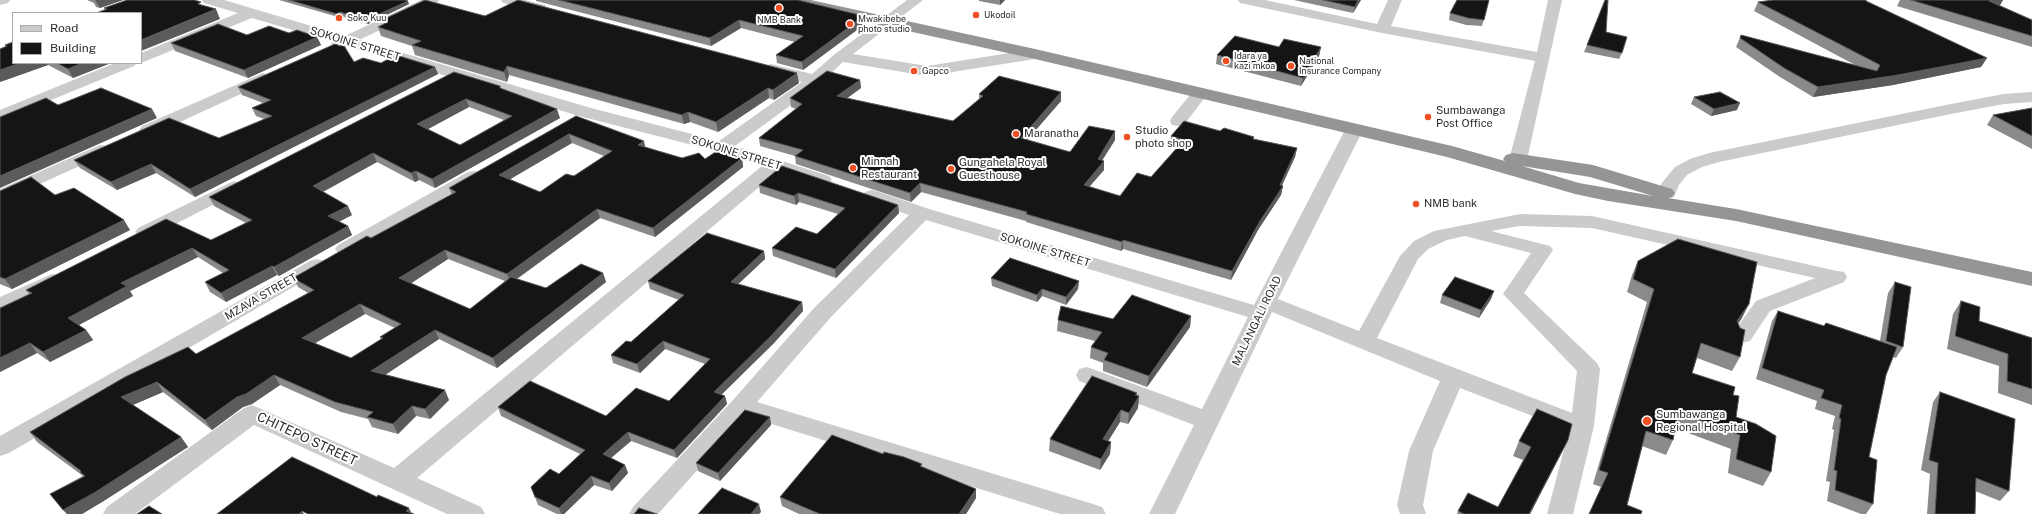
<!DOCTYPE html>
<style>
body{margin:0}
#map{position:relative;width:2032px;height:514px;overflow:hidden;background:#fff;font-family:"Public Sans",sans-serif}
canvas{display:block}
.legend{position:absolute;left:12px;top:12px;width:130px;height:52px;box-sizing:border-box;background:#fff;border:1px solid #ababab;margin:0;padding:5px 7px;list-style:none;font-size:12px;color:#2e2e2e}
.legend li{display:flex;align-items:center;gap:8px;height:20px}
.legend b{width:20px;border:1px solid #ababab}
</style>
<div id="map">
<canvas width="2032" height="514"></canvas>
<ul class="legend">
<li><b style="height:5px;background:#cbcbcb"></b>Road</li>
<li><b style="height:11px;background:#151515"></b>Building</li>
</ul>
</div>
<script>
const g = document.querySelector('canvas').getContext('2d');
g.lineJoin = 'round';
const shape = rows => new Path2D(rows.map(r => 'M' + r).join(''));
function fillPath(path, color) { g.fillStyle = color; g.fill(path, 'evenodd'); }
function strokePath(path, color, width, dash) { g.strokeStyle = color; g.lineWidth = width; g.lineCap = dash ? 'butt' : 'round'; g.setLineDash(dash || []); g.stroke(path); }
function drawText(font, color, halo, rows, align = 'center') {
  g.font = font + ' "Public Sans",sans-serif'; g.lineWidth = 4; g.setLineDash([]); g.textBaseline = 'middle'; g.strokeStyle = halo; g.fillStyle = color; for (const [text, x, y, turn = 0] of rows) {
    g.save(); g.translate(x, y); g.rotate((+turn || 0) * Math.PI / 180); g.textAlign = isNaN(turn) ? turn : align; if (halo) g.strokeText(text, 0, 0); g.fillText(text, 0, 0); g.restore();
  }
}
fillPath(shape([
 [0,0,10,0,8,3,0,5,0,0],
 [202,0,224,0,345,36,421,0,439,0,437,3,359,40,591,108,719,141,802,82,765,72,763,69,765,66,771,64,812,74,835,54,907,0,923,0,853,54,927,66,1035,49,1040,51,1043,54,1040,57,1035,59,927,76,843,62,821,83,735,146,829,176,832,180,829,184,823,185,778,171,417,478,481,507,485,514,447,514,254,425,135,514,103,514,107,507,244,408,252,405,394,468,762,166,716,151,579,116,347,46,339,49,334,47,331,44,333,42,252,18,141,63,141,53,238,13,204,3,202,0],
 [501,0,525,0,545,5,547,8,545,11,540,12,503,3,501,0],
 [1238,0,1265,0,1377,24,1388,0,1402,0,1391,26,1537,52,1548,0,1562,0,1527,160,1524,164,1518,165,1512,164,1509,160,1535,61,1382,33,1245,4,1240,3,1238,0],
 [115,63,137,63,134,66,0,121,0,110,115,63],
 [263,73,269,75,271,78,269,81,154,134,148,135,142,134,139,130,142,126,263,73],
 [1200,88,1206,90,1208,93,1206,96,1184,125,1178,126,1172,125,1170,121,1172,117,1194,90,1200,88],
 [2032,92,2032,102,2004,104,1951,114,1719,162,1702,167,1687,175,1679,185,1674,197,1667,199,1660,197,1658,193,1661,184,1675,167,1690,159,1709,153,1951,104,2004,94,2032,92],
 [1354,125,1360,126,1363,130,1278,299,1359,331,1400,256,1414,241,1434,231,1520,214,1592,216,1837,271,1844,272,1847,277,1844,282,1770,311,1750,341,1742,343,1734,341,1731,336,1756,301,1815,278,1592,228,1520,226,1491,231,1550,246,1553,250,1524,293,1597,363,1600,369,1594,426,1573,514,1547,514,1569,430,1460,388,1433,451,1423,505,1426,514,1400,514,1397,505,1409,451,1440,381,1272,312,1175,514,1149,514,1194,425,1079,381,1076,375,1079,369,1087,367,1202,409,1248,317,926,220,831,317,757,402,1093,504,1102,507,1106,514,1060,514,746,416,658,514,629,514,633,507,733,400,815,307,909,215,865,200,863,196,865,192,872,190,879,192,929,209,1254,305,1345,130,1348,126,1354,125],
 [1465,236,1531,253,1503,294,1577,371,1572,413,1377,338,1418,259,1428,249,1447,240,1465,236],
 [100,145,106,146,109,150,106,154,0,202,0,189,100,145],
 [474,171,480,172,483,176,480,180,352,253,345,255,338,253,335,249,338,245,468,172,474,171],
 [234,181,240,183,243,187,240,191,152,236,145,238,138,236,135,232,138,228,234,181],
 [317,259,324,261,327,265,324,269,9,453,0,456,0,436,310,261,317,259],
 [52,274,59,275,62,280,59,285,0,313,0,297,52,274]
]), '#cbcbcb');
fillPath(shape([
 [782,0,811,0,1035,49,1452,146,1505,161,1503,159,1506,155,1513,153,1593,165,1672,189,1675,193,1672,197,1668,198,1736,209,2032,272,2032,286,1736,221,1608,201,1575,194,1447,157,1035,59,790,5,785,3,782,0],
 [1522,166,1590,177,1653,196,1579,183,1522,166]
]), '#959595');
fillPath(shape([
 [87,0,123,0,100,8,96,7,94,3],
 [279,0,405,0,409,4,368,24,341,16,338,17],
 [536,0,798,0,864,16,865,24,803,70,777,63,776,55,795,42,741,28,711,46,536,1],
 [979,0,1005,0,1000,5,979,1],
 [1294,0,1361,0,1353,13],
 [1489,0,1482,26,1466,25,1449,20,1450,13],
 [1829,0,1866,1,1987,58,1981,67,1893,85,1813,97,1780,77,1736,47,1741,35,1857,66,1754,11,1758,2],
 [1900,0,2003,0,2000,5,1999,5,2032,20,2032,47,1897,6],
 [485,16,799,83,774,100,769,98,718,132,690,122,684,124,509,75,507,82,415,55,412,46,381,36,378,27,384,24,382,20],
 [1606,32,1622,53,1619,59,1584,52,1587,45],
 [289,33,317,37,321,45,248,78,175,51,171,43,247,35],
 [13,42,13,63,111,63,73,78,48,65,0,82,0,49,6,47,5,45],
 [1279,47,1321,47,1319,56,1301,86,1216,64,1217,55],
 [354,62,435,67,438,74,195,197,156,173,117,190,80,168,74,160,219,138,264,119,256,116,252,108,263,103,242,95,238,87],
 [860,80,861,88,847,98,953,121,979,99,979,94,1061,92,1061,101,1027,140,1070,152,1115,131,1115,140,1102,161,1104,170,1089,187,1120,196,1151,177,1178,147,1170,144,1171,136,1220,131,1254,137,1254,139,1297,148,1295,157,1282,186,1283,186,1281,195,1258,230,1231,280,1123,249,1121,251,1026,222,1026,221,921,192,911,202,796,164,795,156,760,146,759,138,796,109,791,107,790,98],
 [500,86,501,88,560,118,435,188,419,180,415,182,377,162,323,192,352,215,339,222,348,226,352,235,279,276,277,275,226,302,210,292,205,282,223,273,198,257,130,291,133,296,79,325,86,330,93,340,50,362,37,353,0,372,29,294,26,290,211,240,246,223,214,206,209,197],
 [469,107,504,120,460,145,427,129],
 [1694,97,1737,110,1711,116,1691,104],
 [2032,108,2032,149,1987,125,1993,115],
 [576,116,645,147,682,158,705,159,742,158,743,167,655,237,600,218,517,279,546,288,603,273,606,282,497,368,439,339,385,375,449,400,430,419,416,416,398,434,372,427,368,419,341,412,280,385,252,404,243,407,212,430,163,392,133,405,181,437,188,447,102,502,82,514,67,514,50,494,83,476,37,442,30,432,196,354,308,293,298,287,293,278,371,238,452,195,449,188],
 [572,143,604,156,574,176,540,192,510,179],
 [448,259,505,281,470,309,411,283],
 [365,314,395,328,380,337,381,339,351,358,314,343],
 [759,185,898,205,899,213,836,278,773,256,772,248,817,234,838,214,799,202,796,205,760,193],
 [0,191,55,195,130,230,12,289,0,284],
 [764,251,765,259,738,284,802,302,803,311,773,344,721,395,725,396,727,404,677,458,631,441,611,458,625,465,628,473,612,491,594,485,564,514,557,514,538,505,531,487,559,474,580,454,501,416,498,407,606,416,669,401,705,364,665,349,640,373,613,363,611,355,631,342,679,300,650,289,648,281],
 [1638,261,1742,318,1738,324,1740,357,1732,371,1697,358,1692,373,1733,395,1736,417,1771,472,1763,486,1728,473,1731,449,1675,428,1673,440,1666,455,1642,446,1627,505,1641,514,1589,514,1601,487,1593,484,1647,302,1627,292,1632,275],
 [991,278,1079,281,1078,289,1066,305,1042,296,1037,302,992,286],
 [1895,282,1903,347,1896,358,1893,357,1886,375,1869,457,1873,504,1866,514,1861,514,1827,501,1830,482,1826,481,1834,430,1832,429,1835,416,1815,409,1817,401,1756,379,1772,321,1778,311,1824,326,1826,323,1880,341,1888,293],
 [1494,291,1491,299,1479,318,1440,303,1442,295],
 [1961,301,1979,321,2032,338,2032,405,1998,393,1999,366,1947,349,1953,314],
 [1191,316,1190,327,1147,387,1103,371,1103,363,1090,358,1091,347,1095,341,1057,331,1058,320,1113,319],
 [1940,392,2009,491,2000,501,1975,491,1975,514,1927,514,1930,474,1921,470,1933,402],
 [1137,395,1139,396,1138,408,1128,424,1120,422,1108,441,1111,442,1110,454,1100,470,1049,451,1050,439],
 [770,417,771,425,720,481,698,471,696,463],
 [1568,440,1561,454,1530,514,1457,514,1458,511,1498,507,1523,460,1513,456,1519,441],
 [883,454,922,464,922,467,976,498,966,514,799,514,782,506,780,497]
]), '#8a8a8a');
fillPath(shape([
 [95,0,123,0,100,8],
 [1000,0,1005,0,1000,5],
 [1358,0,1361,0,1353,13,1355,7],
 [1991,0,2003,0,2000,5,1984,9,1989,1],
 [408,1,409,4,368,24,366,20],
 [216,9,220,19,141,51,141,40],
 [340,12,341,16,338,17,337,14],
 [864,16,865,24,803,70,802,62],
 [739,20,741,28,711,46,710,38],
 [317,37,321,45,248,78,244,70],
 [1321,47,1319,56,1301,86,1303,78],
 [1987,58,1981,67,1893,85,1813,97,1818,87],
 [20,63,47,63,48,65,0,82,0,70],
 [82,63,111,63,73,78,68,69],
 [507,66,509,75,507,82,504,72],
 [435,67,438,74,195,197,190,189],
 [797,73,799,83,774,100,773,90],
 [860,80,861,88,838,105,837,96],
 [768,88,769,98,718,132,716,122],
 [1061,92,1061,101,1021,147,1021,138],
 [466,99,469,107,421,133,417,124],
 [1740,103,1737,110,1711,116,1714,109],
 [152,109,157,118,0,188,0,176],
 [557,109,560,118,435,188,432,179],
 [688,112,690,122,684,124,682,115],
 [1115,131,1115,140,1097,168,1098,159],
 [569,134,572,143,502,184,499,175],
 [644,141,646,150,638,145],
 [1297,148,1295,157,1278,193,1283,186,1281,195,1258,230,1231,280,1232,271,1280,185],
 [373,153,377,162,317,195,313,186],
 [742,158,743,167,655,237,653,228],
 [1104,161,1104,170,1083,194,1084,185],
 [151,164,156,173,117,190,111,182],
 [416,171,419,180,415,182,411,173],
 [920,183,921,192,911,202,910,193],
 [798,193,799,202,796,205,794,196],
 [898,205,899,213,836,278,835,269],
 [348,206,352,215,332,225,328,216],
 [597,209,600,218,511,283,507,274],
 [124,220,130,230,12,289,5,279],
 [348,226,352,235,279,276,274,267],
 [1123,240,1123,249,1121,251,1122,242],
 [192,248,198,257,130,291,133,296,75,327,68,318,121,283],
 [445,250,448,259,404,288,399,278],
 [764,251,765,259,732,290,731,282],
 [272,266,277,275,226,302,221,293],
 [603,273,606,282,497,368,493,358],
 [1079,281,1078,289,1066,305,1066,297],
 [1042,289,1042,296,1037,302,1037,295],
 [1494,291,1491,299,1479,318,1481,310],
 [802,302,803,311,773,344,716,400,714,392],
 [360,304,365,314,307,348,302,338],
 [1749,304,1742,318,1730,335,1737,321],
 [1191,316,1190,327,1147,387,1149,376],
 [86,330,93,340,50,362,43,352],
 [435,330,439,339,376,381,371,371],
 [663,341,665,349,640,373,637,364],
 [30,343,37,353,0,372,0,358],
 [274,375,280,385,252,404,243,407,212,430,205,420,237,397],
 [157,382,163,392,128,407,121,397],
 [445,390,449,400,430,419,425,409],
 [1137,393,1136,401,1139,396,1138,408,1128,424,1129,413,1135,395],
 [725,396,727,404,677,458,674,450],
 [412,406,416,416,398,434,393,424],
 [1121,410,1120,422,1102,451,1103,439],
 [770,417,771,425,720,481,718,473],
 [628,432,631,441,605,463,603,454],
 [181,437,188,447,102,502,82,514,67,514,63,510],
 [1568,440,1561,454,1530,514,1529,514],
 [1111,442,1110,454,1100,470,1101,459],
 [625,465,628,473,612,491,609,483],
 [591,476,594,485,564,514,561,514,559,508],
 [976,489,976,498,966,514,959,514],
 [759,504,761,512,759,514,751,514],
 [409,508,412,514,406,511],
 [302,511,304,514,299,514]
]), '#5b5b5b');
const building = shape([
 [127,0,194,0,201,2,198,4,216,9,141,40,141,13,96,13,107,9,104,8,127,0],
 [289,0,405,0,408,1,366,20,340,12,337,14,289,0],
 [425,0,485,16,518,0,797,73,773,90,768,88,716,122,688,112,682,115,507,66,504,72,412,45,421,41,378,27,388,22,382,20,425,0],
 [559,0,798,0,864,16,802,62,776,55,803,36,739,20,710,38,559,0],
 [1323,0,1358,0,1355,7,1323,0],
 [1457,0,1489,0,1484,20,1468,18,1450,13,1457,0],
 [1605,0,1608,0,1606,32,1627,37,1622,53,1587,45,1605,0],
 [1773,0,1866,0,1866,1,1987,58,1898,75,1818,87,1784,68,1740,38,1741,35,1877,71,1880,65,1758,2,1773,0],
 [1911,0,1991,0,1989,1,2032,20,2032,36,1911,0],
 [218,24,247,35,269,26,289,33,297,30,317,37,244,70,171,43,218,24],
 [1235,36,1279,47,1284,39,1321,47,1303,78,1217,55,1235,36],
 [13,42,13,63,20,63,0,70,0,49,7,46,5,45,13,42],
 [335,44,340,46,343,44,354,62,363,58,381,63,396,55,435,67,190,189,151,164,111,182,74,160,169,118,219,138,272,116,252,108,271,100,238,87,335,44],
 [57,63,82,63,68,69,57,63],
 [827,71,860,80,837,96,953,121,983,96,979,94,999,76,1061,92,1021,138,1070,152,1089,126,1115,131,1098,159,1104,161,1084,185,1120,196,1137,173,1151,177,1184,140,1171,136,1184,121,1220,131,1224,128,1254,137,1253,139,1297,148,1280,185,1283,186,1260,221,1232,271,1123,240,1122,242,1026,214,1027,212,920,183,910,193,795,156,803,150,759,138,802,104,790,98,827,71],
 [454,72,500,86,500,88,557,109,432,179,416,171,411,173,373,153,313,186,348,206,328,216,348,226,274,267,272,266,221,293,205,282,229,270,192,248,121,283,127,286,68,318,86,330,43,352,30,343,0,358,0,308,32,293,26,290,166,219,211,240,252,220,209,197,454,72],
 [466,99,512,116,460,145,417,124,466,99],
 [101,88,152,109,0,176,0,117,46,98,58,105,101,88],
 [1720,92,1740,103,1714,109,1694,97,1720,92],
 [2032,108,2032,136,1993,115,2032,108],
 [576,116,644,141,638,145,682,158,699,153,705,159,717,151,742,158,653,228,597,209,507,274,445,250,399,278,470,309,511,277,546,288,581,264,603,273,493,358,435,330,371,371,445,390,425,409,412,406,393,424,367,417,373,412,335,402,274,375,246,394,237,397,205,420,157,382,121,397,181,437,94,493,63,510,50,494,85,476,80,472,81,471,30,432,125,377,188,347,196,354,314,290,293,278,367,236,371,238,456,192,449,188,576,116],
 [569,134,612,151,574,176,566,174,540,192,499,175,569,134],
 [360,304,401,324,380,337,383,338,351,358,302,338,360,304],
 [782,166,898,205,835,269,772,248,796,227,817,234,845,208,798,193,794,196,759,185,782,166],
 [31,177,55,195,74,188,124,220,5,279,0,277,0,191,31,177],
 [707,233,764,251,731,282,802,302,771,336,714,392,725,396,674,450,628,432,603,454,625,465,609,483,591,476,559,508,535,497,531,487,550,469,559,474,585,450,498,407,530,381,606,416,636,388,669,401,710,359,663,341,637,364,611,355,626,341,631,342,684,295,648,281,707,233],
 [1678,239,1757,262,1749,304,1737,321,1740,328,1745,330,1740,357,1701,343,1692,373,1735,387,1733,395,1739,396,1736,417,1756,424,1776,436,1771,472,1736,459,1740,435,1678,412,1673,440,1646,431,1627,505,1642,511,1641,514,1589,514,1608,473,1599,470,1654,289,1633,279,1638,261,1678,239],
 [1010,258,1079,281,1066,297,1042,289,1037,295,991,278,1010,258],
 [1455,277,1494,291,1481,310,1442,295,1455,277],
 [1895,282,1911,287,1903,347,1886,341,1895,282],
 [1132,295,1191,316,1149,376,1104,360,1108,353,1091,347,1102,332,1058,320,1061,306,1113,319,1132,295],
 [1961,301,1980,307,1979,321,2032,338,2032,389,2007,381,2008,354,1955,336,1961,301],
 [1778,311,1824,326,1826,323,1897,347,1886,375,1869,457,1877,460,1873,504,1835,490,1837,471,1834,470,1841,419,1839,418,1842,405,1821,398,1824,390,1762,368,1778,311],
 [1092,376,1137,393,1135,395,1139,396,1129,413,1121,410,1103,439,1111,442,1101,459,1050,439,1092,376],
 [1940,392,2015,419,2009,491,1976,478,1975,514,1935,514,1938,463,1929,460,1940,392],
 [1537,409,1572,424,1568,440,1529,514,1464,514,1458,511,1468,493,1498,507,1531,447,1519,441,1537,409],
 [745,410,770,417,718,473,696,463,745,410],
 [832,435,883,454,884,452,904,457,922,464,920,466,976,489,959,514,820,514,780,497,832,435],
 [292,457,377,497,378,495,409,508,406,511,414,514,308,514,302,511,299,514,217,514,292,457],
 [722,488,759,504,751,514,698,514,722,488],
 [149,506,162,514,137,514,149,506],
 [639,508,657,514,634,514,639,508]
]);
fillPath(building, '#151515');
strokePath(building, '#5b5b5b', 1);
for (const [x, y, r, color] of [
 [779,8,4,"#f04f24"],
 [976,15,4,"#f04f24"],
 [339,18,4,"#f04f24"],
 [850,24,4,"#f04f24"],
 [1226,61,4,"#f04f24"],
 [1291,66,4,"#f04f24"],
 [914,71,4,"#f04f24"],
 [1428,117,4,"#f04f24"],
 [1016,134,4,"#f04f24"],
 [1127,137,4,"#f04f24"],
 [853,168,4,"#f04f24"],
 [951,169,4,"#f04f24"],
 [1416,204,4,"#f04f24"],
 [1647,421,5,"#f04f24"]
]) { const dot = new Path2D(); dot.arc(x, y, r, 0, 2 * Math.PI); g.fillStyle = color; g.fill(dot); strokePath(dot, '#fff', 1.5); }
drawText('9px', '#2e2e2e', '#fff', [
 ["Ukodoil",984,15],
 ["Soko Kuu",347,18],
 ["Mwakibebe",858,19],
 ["photo studio",858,29],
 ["NMB Bank",779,20,"center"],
 ["Idara ya",1234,56],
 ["kazi mkoa",1234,66],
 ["National",1299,61],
 ["Insurance Company",1299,71],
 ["Gapco",922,71]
], 'left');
drawText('11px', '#2e2e2e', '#fff', [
 ["SOKOINE STREET",355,44,17],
 ["SOKOINE STREET",736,153,17],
 ["SOKOINE STREET",1045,250,17],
 ["MZAVA STREET",261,297,-30],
 ["MALANGALI ROAD",1257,321,-64]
]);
drawText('11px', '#2e2e2e', '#fff', [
 ["Sumbawanga",1436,111],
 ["Post Office",1436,124],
 ["Studio",1135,131],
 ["photo shop",1135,144],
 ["Maranatha",1024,134],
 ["Minnah",861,162],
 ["Restaurant",861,175],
 ["Gungahela Royal",959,163],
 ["Guesthouse",959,176],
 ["NMB bank",1424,204],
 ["Sumbawanga",1656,415],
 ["Regional Hospital",1656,428]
], 'left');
drawText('13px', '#2e2e2e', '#fff', [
 ["CHITEPO STREET",307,439,25]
]);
</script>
